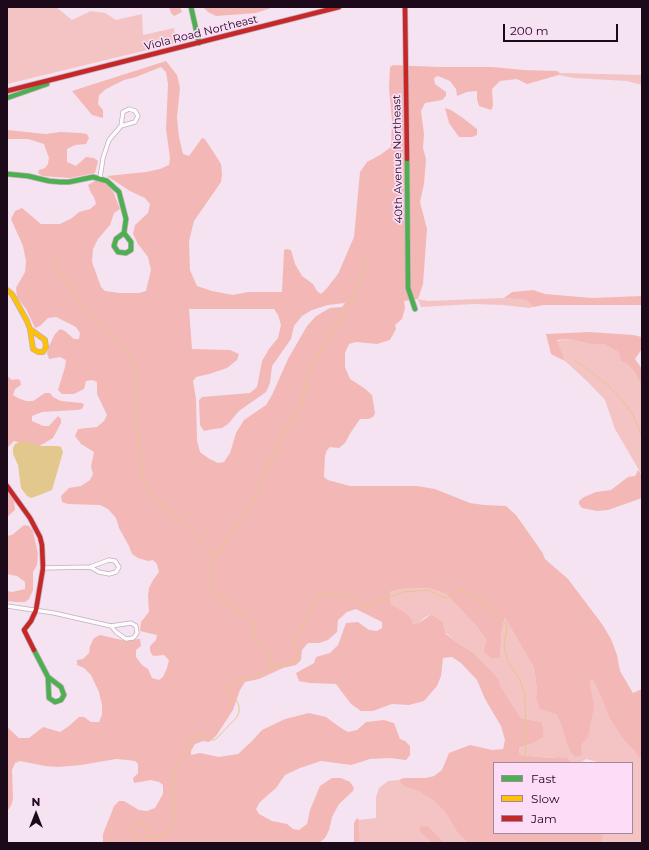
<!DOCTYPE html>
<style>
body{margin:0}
#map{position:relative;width:649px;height:850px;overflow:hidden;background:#f5e3f2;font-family:Montserrat,sans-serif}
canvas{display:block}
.frame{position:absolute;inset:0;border:8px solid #1c0a1a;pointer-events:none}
.legend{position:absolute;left:493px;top:762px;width:140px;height:72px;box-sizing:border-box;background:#fcdcf7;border:1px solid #a2889f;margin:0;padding:5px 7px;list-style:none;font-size:12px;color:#1c0a1a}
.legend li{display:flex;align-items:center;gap:8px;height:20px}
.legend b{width:20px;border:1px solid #a2889f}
.north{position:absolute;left:16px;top:794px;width:40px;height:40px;-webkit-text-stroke:3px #fcdcf7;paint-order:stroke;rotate:0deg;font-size:11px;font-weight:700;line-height:16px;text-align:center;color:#1c0a1a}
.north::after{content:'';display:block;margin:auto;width:14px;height:18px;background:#1c0a1a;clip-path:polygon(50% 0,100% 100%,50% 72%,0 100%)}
.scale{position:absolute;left:503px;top:24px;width:115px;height:18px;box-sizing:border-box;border:2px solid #1c0a1a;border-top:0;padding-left:5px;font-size:12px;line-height:14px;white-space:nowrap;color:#1c0a1a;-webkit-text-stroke:3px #fcdcf7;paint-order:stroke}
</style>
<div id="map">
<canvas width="649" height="850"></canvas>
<div class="frame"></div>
<ul class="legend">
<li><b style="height:5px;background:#4caf50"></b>Fast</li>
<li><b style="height:5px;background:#ffc107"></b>Slow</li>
<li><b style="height:5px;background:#c62828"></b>Jam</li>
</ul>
<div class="north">N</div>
<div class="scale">200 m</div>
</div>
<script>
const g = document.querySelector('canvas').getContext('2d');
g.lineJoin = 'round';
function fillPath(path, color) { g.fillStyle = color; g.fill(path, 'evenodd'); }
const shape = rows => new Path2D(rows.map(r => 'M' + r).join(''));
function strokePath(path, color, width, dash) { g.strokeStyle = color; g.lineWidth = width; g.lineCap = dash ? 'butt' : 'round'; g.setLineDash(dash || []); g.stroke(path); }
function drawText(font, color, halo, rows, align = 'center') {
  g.font = font + ' Montserrat,sans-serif'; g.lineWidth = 3.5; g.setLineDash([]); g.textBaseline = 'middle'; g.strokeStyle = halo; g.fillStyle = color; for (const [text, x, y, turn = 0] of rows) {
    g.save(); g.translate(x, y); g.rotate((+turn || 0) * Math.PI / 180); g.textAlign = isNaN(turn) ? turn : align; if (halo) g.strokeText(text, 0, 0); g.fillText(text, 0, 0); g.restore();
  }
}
fillPath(shape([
 [7,7,56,7,72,20,91,11,105,13,116,20,142,14,143,35,174,28,176,43,7,84],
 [560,73,642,75,642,85,627,81,574,78,559,75],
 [504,298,526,300,533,307,529,308,503,305,474,304,421,307,418,299,428,301],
 [570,339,590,344,604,344,618,352,621,361,627,364,633,370,642,386,642,475,615,429,605,400,588,382,565,361,557,341],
 [429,588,446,594,478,628,486,639,484,649,500,658,502,628,505,618,534,668,537,690,536,697,556,714,560,722,566,741,581,746,588,737,590,679,593,680,625,742,634,750,638,757,642,759,642,843,601,842,604,833,632,833,632,763,601,763,586,759,580,763,570,763,571,762,557,757,549,758,520,755,519,748,533,743,541,722,521,718,501,687,498,678,475,654,455,641,446,633,443,622,432,614,424,618,419,623,413,624,405,612,391,604,390,592,401,589],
 [399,780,403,786,419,790,434,801,445,812,457,832,468,843,445,843,429,827,422,834,432,843,360,843,359,820,376,818,376,797,379,788,388,781]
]), '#f3c4c3');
fillPath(shape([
 [169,7,180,7,182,12,174,16,171,13],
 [203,7,274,7,256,13,216,16,208,12],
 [166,61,177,75,180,88,177,117,179,137,183,154,189,156,202,138,205,139,221,164,222,174,221,182,194,221,189,241,190,270,197,286,212,291,233,295,248,292,282,292,284,250,286,249,291,250,295,264,302,276,313,284,317,291,321,294,327,288,338,274,354,237,360,172,367,162,380,155,391,147,392,121,389,88,390,67,393,65,439,67,492,67,524,70,557,71,560,73,559,75,527,84,517,79,500,81,492,89,493,106,491,110,479,106,477,99,477,91,467,92,457,96,456,89,450,81,438,76,434,78,435,84,446,92,446,96,442,100,425,103,421,111,424,134,423,148,426,159,424,184,420,202,427,229,423,284,418,299,404,301,405,308,402,319,395,325,396,329,390,340,377,344,356,342,349,344,345,353,345,367,350,379,364,388,372,395,375,413,373,417,368,419,360,419,351,432,345,443,339,448,330,447,327,450,325,456,324,477,328,480,350,486,417,486,435,489,470,503,484,505,506,506,516,515,542,552,545,559,568,579,602,624,611,639,617,655,620,671,633,693,642,689,642,759,638,757,634,750,625,742,610,718,600,694,593,680,590,680,590,685,594,707,588,737,581,746,582,755,576,757,572,754,566,741,560,722,556,714,540,709,536,697,537,690,534,668,505,618,502,628,500,658,492,658,484,653,484,649,486,639,478,628,446,594,429,588,401,589,390,592,391,604,405,612,412,620,413,624,419,623,432,614,443,622,446,634,455,641,475,654,498,678,501,687,521,718,541,722,543,727,543,737,533,743,519,748,520,755,549,758,557,757,567,758,571,762,570,763,494,763,494,833,604,833,601,843,468,843,457,832,445,812,434,801,419,791,403,786,399,780,404,778,426,778,434,776,442,770,449,753,470,745,492,750,503,749,505,740,501,726,485,699,477,680,461,663,452,657,443,658,441,676,437,686,424,701,409,705,392,704,373,711,361,711,351,704,336,684,310,683,299,681,296,673,314,663,316,657,330,653,338,645,346,623,358,622,369,630,377,631,382,628,382,622,356,609,347,612,338,620,337,632,328,640,319,643,308,643,302,650,301,660,296,665,283,668,259,679,245,682,240,690,233,710,216,736,209,742,203,741,195,744,191,751,191,755,200,753,219,757,238,754,251,742,262,730,285,719,309,713,326,717,341,728,348,732,357,730,366,722,384,720,394,723,400,739,405,741,410,746,410,755,406,760,390,758,370,759,351,765,321,761,300,768,285,775,276,788,260,802,256,809,259,814,272,821,287,824,293,829,299,830,307,824,310,810,320,786,332,778,341,778,350,782,354,788,353,791,339,804,332,817,329,830,325,838,319,843,102,843,103,841,103,834,114,806,119,801,124,801,139,810,147,811,155,808,163,794,163,785,159,782,151,780,134,783,133,778,138,773,138,764,135,761,127,760,116,759,81,765,59,767,45,766,20,761,15,763,12,770,13,799,11,806,7,811,7,727,19,738,29,738,43,727,60,732,69,726,79,717,84,717,91,722,99,722,102,715,102,705,99,692,91,675,84,668,77,665,77,660,83,659,89,653,90,646,94,638,100,635,122,640,140,639,141,646,136,650,136,657,142,665,148,669,152,678,159,680,163,677,167,668,169,660,164,655,153,656,150,651,150,646,156,640,157,635,140,631,141,622,149,612,148,596,149,588,153,580,159,572,157,564,153,560,148,561,138,558,132,554,129,546,119,528,116,518,108,509,100,505,68,504,62,502,61,496,69,488,81,486,90,480,93,474,91,467,94,452,81,444,75,436,78,429,97,427,104,421,107,415,97,394,97,382,92,380,86,381,84,389,74,394,62,394,58,390,65,367,66,360,60,357,49,359,47,353,48,348,55,334,60,329,65,331,74,339,79,339,80,333,76,327,56,317,48,318,40,326,35,328,26,309,17,297,16,288,25,272,26,261,23,246,11,219,15,211,22,208,41,224,60,224,72,218,79,212,90,209,96,204,94,197,91,193,88,185,97,180,107,184,113,191,120,209,114,213,110,225,98,239,93,249,92,262,101,287,105,291,120,293,139,293,146,291,151,270,148,257,138,244,133,234,135,225,148,213,150,204,145,198,130,191,107,176,146,172,160,169,169,165,170,158,166,129,168,84,166,72,161,67,136,77,124,80,106,89,99,95,98,104,103,110,103,118,92,115,72,91],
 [345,303,342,307,330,308,316,316,307,326,288,359,272,395,266,405,244,420,236,433,230,453,224,462,218,463,208,458,200,452,197,441,196,399,193,381,196,377,209,374,227,368,237,360,239,354,230,350,192,349,189,309,274,309,278,315,281,325,278,338,269,349,262,361,257,387,250,393,202,397,199,400,200,425,204,431,213,429,222,428,228,424,239,411,266,392,270,383,272,366,291,339,294,326,302,316,312,310,328,305],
 [445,108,451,110,463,118,477,129,477,135,472,137,459,137,449,123],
 [7,130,46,134,60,132,80,133,87,134,89,138,86,144,75,145,67,149,67,162,76,166,86,157,94,158,98,161,95,173,70,178,42,176,38,173,39,170,45,168,48,164,49,158,44,144,28,139,7,139],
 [533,290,545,294,592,298,642,296,642,305,544,305,533,307,526,300,504,298,512,292],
 [589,332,633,335,642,337,642,349,635,359,642,369,642,386,633,370,627,364,621,361,618,352,604,344,590,344,570,339,557,340,565,361,551,354,546,334],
 [7,376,12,380,17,379,20,380,21,385,15,389,13,395,18,398,26,401,33,401,45,393,50,393,53,397,61,401,82,403,84,405,82,409,77,410,42,412,32,416,32,421,43,426,49,426,58,416,61,419,61,423,53,438,36,448,14,441,7,448],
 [638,470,642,475,642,498,608,510,597,511,582,508,579,504,579,501,584,497,596,492,611,490,628,477,635,476],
 [7,491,14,501,15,510,7,517],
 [24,525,29,526,33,531,38,554,37,565,33,572,33,590,29,599,25,602,15,602,7,601,7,591,12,592,25,589,25,582,17,576,7,574,7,536,12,535],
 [357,818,359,820,360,843,354,843,354,823],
 [422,826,429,827,445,843,432,843,422,834,419,828]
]), '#f3b8b5');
fillPath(shape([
 [22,441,41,446,58,446,61,447,63,452,52,490,37,496,31,498,27,496,21,488,18,465,13,454,13,448,15,444]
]), '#e2c88d');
strokePath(shape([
 [52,261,92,318,114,339,126,347,131,357,137,385,137,418,140,456,143,478,146,487,154,497,191,530,210,551,213,559,210,575,212,589,224,602,245,615,253,622,255,640,259,645,270,654,272,665],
 [575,360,608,385,623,401,633,415,642,436],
 [213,556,222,548,251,504,282,436,303,402,305,384,312,364,351,302,369,257],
 [537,833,540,843],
 [135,843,133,829,135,823,140,821,143,823,148,835,155,837,163,835,170,830,173,824,175,818,172,783,179,759,187,750,193,738,196,736,201,735,213,740,215,740,237,717,239,712,239,706,237,701,229,694,227,688,228,685,236,680,250,678,266,672,272,665,279,666,298,659,298,652,295,647,296,634,302,627,305,619,318,597,325,594,345,596,355,599,363,605,368,606,375,602,403,592,428,590,442,597,449,598,455,592,461,591,464,591,476,598,487,606,506,623,507,627,504,645,507,660,520,680,525,695,526,735,525,763]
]), '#e2c88d', 1);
const street = shape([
 [100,178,103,158,109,140,121,126,135,122,138,116,135,111,129,109,123,112,121,126],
 [43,568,90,567,109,560,115,561,119,567,116,572,109,574,99,572,90,567],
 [7,606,54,613,111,626,131,623,136,626,137,633,135,636,133,638,126,639,116,632,111,626]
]);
const fast = shape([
 [191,7,199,43],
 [7,98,47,84],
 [407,159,408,288,415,309],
 [7,174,28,176,49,181,60,182,69,182,93,177,107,181,119,192,126,219,124,233,116,239,114,246,118,252,126,253,131,250,131,242,124,233],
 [34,650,48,677,49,698,55,702,61,700,64,695,61,687,48,677]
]);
const slow = shape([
 [7,290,12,294,27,321,30,329,33,349,38,352,43,352,46,347,45,340,30,329]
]);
const jam = shape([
 [405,7,407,159],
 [7,91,339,7],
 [7,486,30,518,40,537,42,545,43,568,36,610,31,621,24,630,34,650]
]);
strokePath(street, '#c0afbd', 5);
strokePath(fast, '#c0afbd', 6);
strokePath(slow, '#c0afbd', 6);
strokePath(jam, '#c0afbd', 6);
strokePath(street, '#fefbfd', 3.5);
strokePath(fast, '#4caf50', 4.5);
strokePath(slow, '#ffc107', 4.5);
strokePath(jam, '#c62828', 4.5);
drawText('11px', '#1c0a1a', '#fcdcf7', [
 ["Viola Road Northeast",201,33,-14],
 ["40th Avenue Northeast",398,159,-91]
]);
</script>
